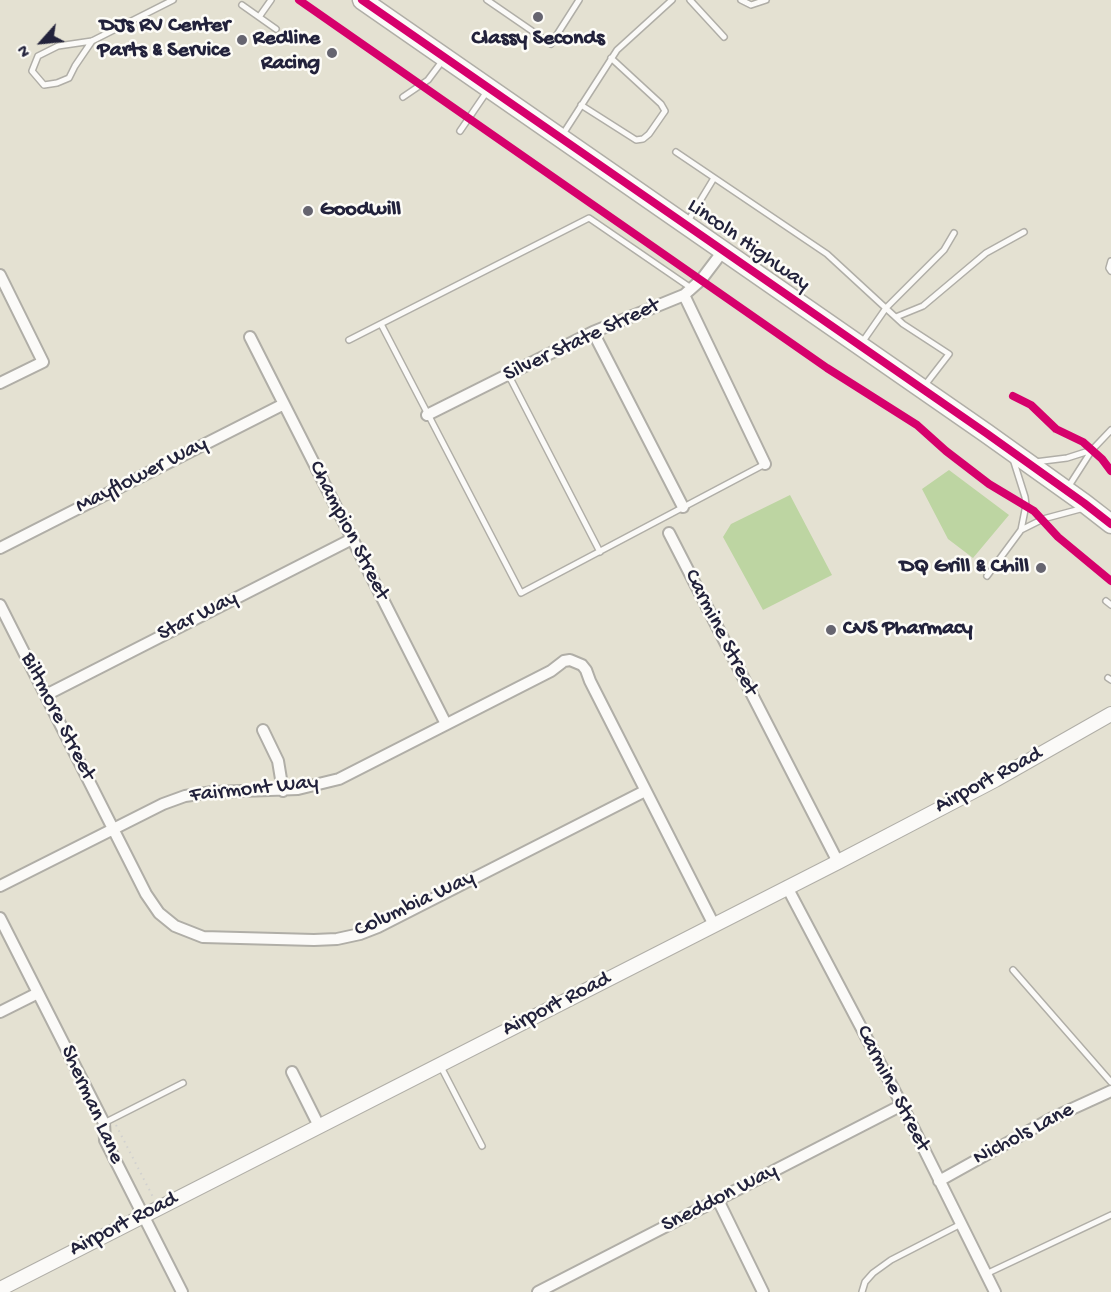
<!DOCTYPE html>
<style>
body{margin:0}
#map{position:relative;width:1111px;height:1292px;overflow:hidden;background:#e4e1d2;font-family:"Gochi Hand",sans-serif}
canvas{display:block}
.north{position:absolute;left:12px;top:12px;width:60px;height:60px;-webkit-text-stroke:4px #fdfcf7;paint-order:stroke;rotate:243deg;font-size:16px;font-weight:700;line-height:24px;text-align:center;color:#22223b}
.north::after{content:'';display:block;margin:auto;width:21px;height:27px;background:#22223b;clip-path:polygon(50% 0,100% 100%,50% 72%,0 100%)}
</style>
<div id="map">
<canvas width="1111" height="1292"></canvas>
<div class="north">N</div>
</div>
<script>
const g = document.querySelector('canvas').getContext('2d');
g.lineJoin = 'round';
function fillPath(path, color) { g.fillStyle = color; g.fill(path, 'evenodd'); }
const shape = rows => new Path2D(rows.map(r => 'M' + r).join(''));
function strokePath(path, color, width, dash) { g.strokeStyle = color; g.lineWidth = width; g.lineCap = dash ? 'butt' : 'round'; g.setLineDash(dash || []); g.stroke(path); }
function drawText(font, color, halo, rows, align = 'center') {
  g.font = font + ' "Gochi Hand",sans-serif'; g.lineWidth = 5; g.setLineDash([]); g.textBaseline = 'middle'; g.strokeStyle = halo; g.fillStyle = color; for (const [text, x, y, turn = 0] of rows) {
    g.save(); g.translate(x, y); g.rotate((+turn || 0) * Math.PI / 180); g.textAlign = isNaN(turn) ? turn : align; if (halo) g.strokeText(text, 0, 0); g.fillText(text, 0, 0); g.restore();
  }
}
fillPath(shape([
 [949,470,1009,515,973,558,948,539,922,489],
 [790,495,832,575,763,610,723,537,731,524]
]), '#bdd5a2');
const service = shape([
 [487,0,551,44,579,0],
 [690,0,724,37],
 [741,0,751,5,766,0],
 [242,5,276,29],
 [259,17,271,0],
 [92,41,75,66,69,78,57,83,44,85,32,71,38,56,58,46,92,41,173,0],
 [403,97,428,80,443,60],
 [581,105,636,140,643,139,649,134,665,111,661,104,611,58],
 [460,131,488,90],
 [563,134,617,50,672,0],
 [676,152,827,254,903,324,949,354,925,385],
 [688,221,714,178],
 [1111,261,1109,268,1111,271],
 [896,317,923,306,986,253,1024,232],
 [381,324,521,593,765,464],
 [349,340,589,218,691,288],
 [861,344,886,308,944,250,954,233],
 [508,374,600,552],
 [1013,459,1025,497,1026,505,1021,530],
 [1035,462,1067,458,1092,450],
 [1067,489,1092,450,1111,430],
 [987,576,1021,530,1043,519,1084,508],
 [1106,601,1111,605],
 [1108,678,1111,680],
 [1013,970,1111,1082],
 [440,1065,482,1146],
 [104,1123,183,1083],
 [986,1274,1111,1215],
 [862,1292,865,1282,873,1273,891,1260,961,1224]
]);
const minor = shape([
 [0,275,43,362,0,383],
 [684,295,765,464],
 [593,332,683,507],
 [250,337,446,724],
 [427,415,593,332,684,295,701,280,723,251],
 [669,533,838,862],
 [0,548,284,404],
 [0,605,146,894,159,913,175,926,203,937,314,940,337,939,360,934,378,927,645,791],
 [46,695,352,539],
 [263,730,278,761,283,791],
 [0,886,163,804,185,796,213,792,298,789,339,779,551,671,564,661,570,660,582,665,586,670,590,681,714,925],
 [787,887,902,1105,995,1292],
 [0,918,104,1123,105,1140,182,1292],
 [0,1012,38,993],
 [292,1072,319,1126],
 [939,1181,1052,1118,1111,1091],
 [718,1200,763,1292],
 [538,1292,902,1105]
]);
const tertiary = shape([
 [0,1289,838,862,995,780,1111,714]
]);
const trunk = shape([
 [362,0,986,433,1084,503,1111,524]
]);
strokePath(service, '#b0aea7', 8);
strokePath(minor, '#b0aea7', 14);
strokePath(tertiary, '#b0aea7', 16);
strokePath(trunk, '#b0aea7', 21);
strokePath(shape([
 [116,1125,153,1197]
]), '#d1d1cf', 2, [1.5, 4.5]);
strokePath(service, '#fbfaf8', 5);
strokePath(minor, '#fbfaf8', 10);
strokePath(tertiary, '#fbfaf8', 14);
strokePath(trunk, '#fbfaf8', 18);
strokePath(shape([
 [299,0,827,368,917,425,946,451,989,484,1034,511,1058,537,1111,581],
 [362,0,986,433,1084,503,1111,524],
 [1013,396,1031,405,1056,429,1083,442,1102,459,1111,471]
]), '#d6006c', 8);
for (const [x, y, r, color] of [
 [538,17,6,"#666570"],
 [242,40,6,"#666570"],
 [332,53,6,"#666570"],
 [308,211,6,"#666570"],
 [1041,568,6,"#666570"],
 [831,630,6,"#666570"]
]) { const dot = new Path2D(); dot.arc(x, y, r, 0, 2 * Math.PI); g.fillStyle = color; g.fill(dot); strokePath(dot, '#fdfcf7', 2); }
drawText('bold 22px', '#22223b', '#fdfcf7', [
 ["DJs RV Center",230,27],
 ["Parts & Service",230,52],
 ["Redline",320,40],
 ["Racing",320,65],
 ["Classy Seconds",538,40,"center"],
 ["Goodwill",320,211,"left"],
 ["DQ Grill & Chill",1029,568],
 ["CVS Pharmacy",843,630,"left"]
], 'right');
drawText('22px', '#22223b', '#fdfcf7', [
 ["Lincoln Highway",748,246,35],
 ["Silver State Street",582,341,-25],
 ["Mayflower Way",142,476,-27],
 ["Champion Street",348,531,63],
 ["Star Way",198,617,-27],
 ["Carmine Street",720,633,63],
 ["Biltmore Street",57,717,63],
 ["Airport Road",989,781,-28],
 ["Fairmont Way",254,790,-6],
 ["Columbia Way",415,905,-25],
 ["Airport Road",557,1005,-27],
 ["Carmine Street",892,1089,63],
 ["Sherman Lane",91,1105,66],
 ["Nichols Lane",1024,1135,-28],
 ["Sneddon Way",720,1199,-27],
 ["Airport Road",124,1225,-27]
]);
</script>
